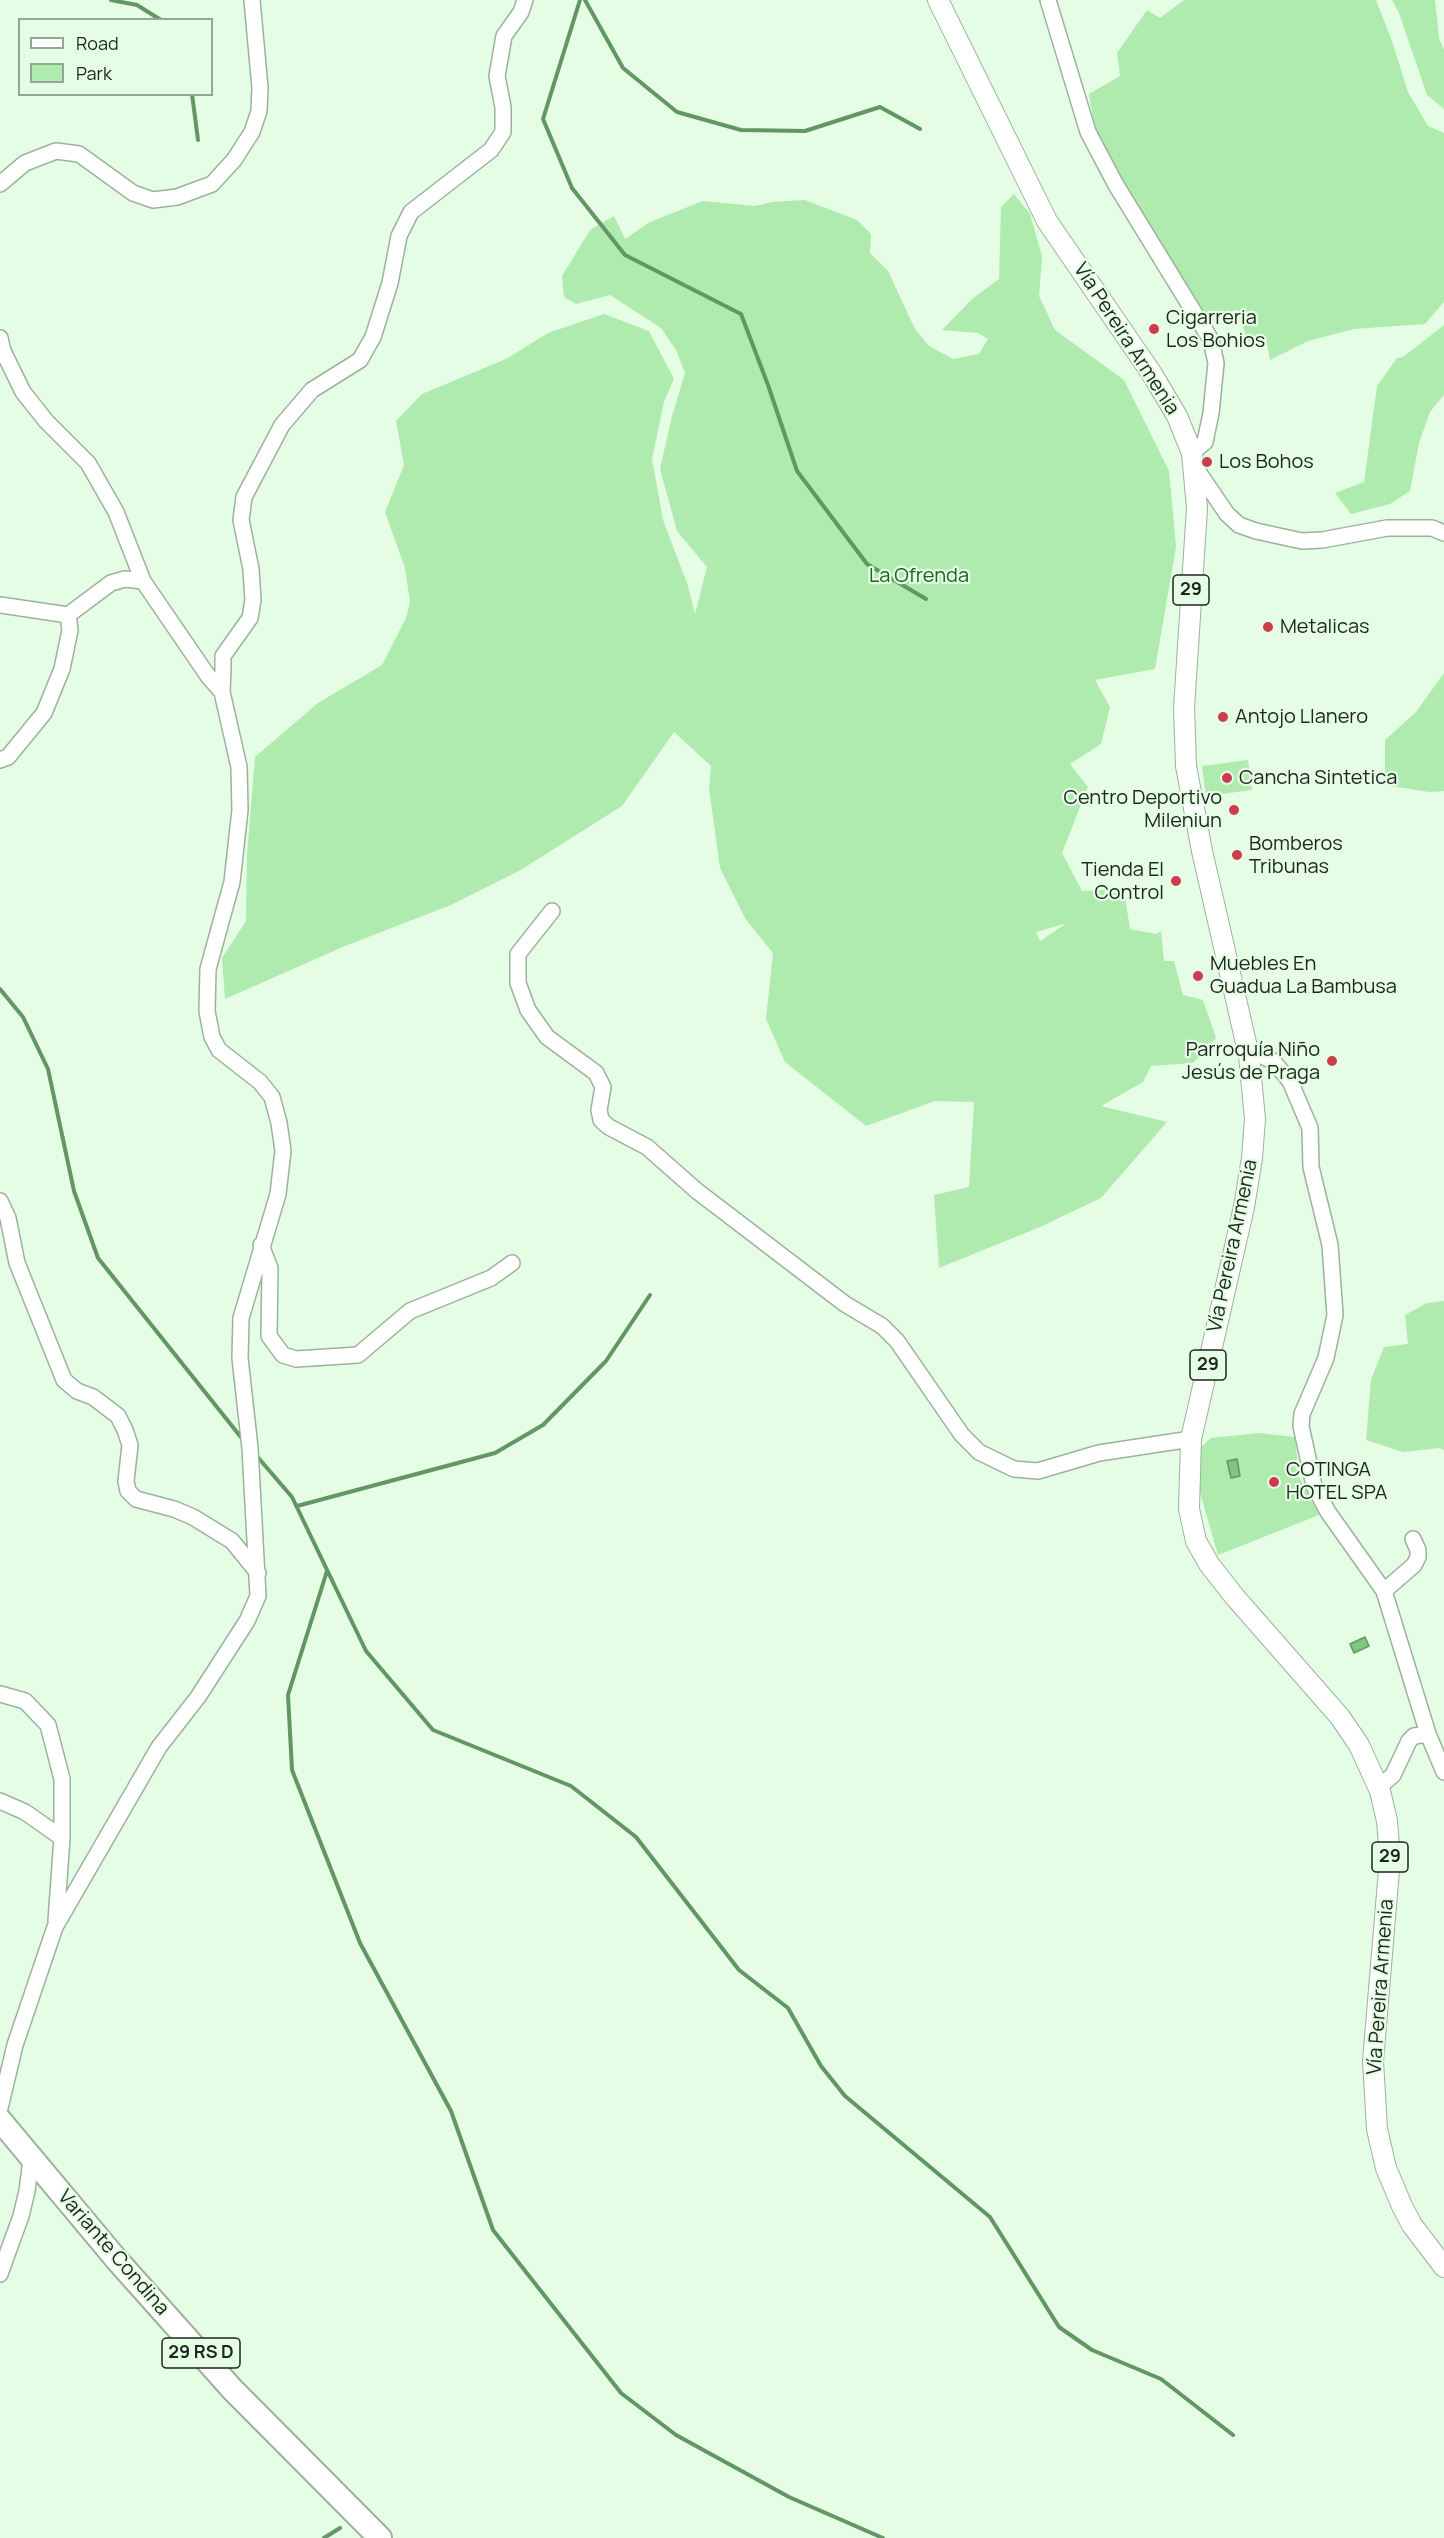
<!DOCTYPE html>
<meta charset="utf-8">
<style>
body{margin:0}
#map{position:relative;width:1444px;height:2538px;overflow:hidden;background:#e5fde4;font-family:Manrope,sans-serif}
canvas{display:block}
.legend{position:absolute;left:18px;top:18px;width:195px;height:78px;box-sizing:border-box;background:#e5fde4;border:2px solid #95a794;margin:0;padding:8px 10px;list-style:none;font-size:18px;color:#1d251d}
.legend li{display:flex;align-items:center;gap:12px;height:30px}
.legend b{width:30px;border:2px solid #95a794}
</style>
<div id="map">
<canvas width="1444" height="2538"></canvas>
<ul class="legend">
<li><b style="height:8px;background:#fff"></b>Road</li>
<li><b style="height:16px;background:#afeaae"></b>Park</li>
</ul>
</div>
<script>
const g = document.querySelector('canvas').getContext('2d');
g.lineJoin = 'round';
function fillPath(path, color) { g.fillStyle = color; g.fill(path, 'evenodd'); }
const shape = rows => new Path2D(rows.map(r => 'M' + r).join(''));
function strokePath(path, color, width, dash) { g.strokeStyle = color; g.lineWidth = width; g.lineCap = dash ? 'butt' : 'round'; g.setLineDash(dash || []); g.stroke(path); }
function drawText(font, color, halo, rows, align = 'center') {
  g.font = font + ' Manrope,sans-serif'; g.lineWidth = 4.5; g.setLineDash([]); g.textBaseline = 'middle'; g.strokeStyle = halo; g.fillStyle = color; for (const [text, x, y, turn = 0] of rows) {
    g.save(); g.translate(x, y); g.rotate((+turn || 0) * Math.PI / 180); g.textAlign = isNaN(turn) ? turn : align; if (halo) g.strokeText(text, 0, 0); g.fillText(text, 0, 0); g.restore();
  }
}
fillPath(shape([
 [1184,0,1376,0,1392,41,1408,92,1428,126,1444,133,1444,302,1425,324,1354,329,1308,341,1270,360,1266,339,1248,341,1237,310,1214,316,1207,320,1086,122,1093,118,1089,94,1120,76,1117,53,1147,10,1160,18],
 [1392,0,1435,0,1439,38,1444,50,1444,109,1427,95,1399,13],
 [1014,194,1030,214,1042,256,1039,296,1055,330,1124,380,1169,471,1176,547,1155,669,1095,680,1110,707,1101,744,1070,764,1088,787,1062,853,1082,891,1106,890,1125,897,1130,929,1156,934,1161,931,1164,961,1174,961,1183,995,1203,1000,1216,1038,1193,1063,1151,1066,1143,1082,1101,1106,1167,1122,1101,1198,1040,1227,939,1268,934,1195,969,1187,974,1102,935,1101,866,1126,785,1062,766,1019,773,953,746,920,720,868,709,788,711,766,674,732,622,806,519,871,451,905,345,946,225,999,222,958,246,921,247,855,255,757,318,703,382,665,406,618,410,602,405,568,385,512,404,465,396,421,422,394,506,359,548,333,604,314,649,331,674,379,664,402,652,459,663,520,688,586,695,614,707,567,677,531,660,469,672,416,685,373,676,350,661,328,610,295,576,304,564,297,562,276,590,230,614,216,625,239,650,222,703,201,755,206,772,202,805,200,857,220,871,234,870,253,888,271,915,329,929,346,953,359,979,354,988,339,978,333,942,330,972,299,999,279,1001,207],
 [1064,924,1064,925,1040,941,1036,932],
 [1444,325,1444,395,1430,412,1419,443,1410,491,1390,504,1351,514,1335,493,1364,482,1377,386,1397,358,1403,357],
 [1444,673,1444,791,1429,792,1385,785,1385,740,1416,712],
 [1248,760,1252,790,1206,796,1202,766],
 [1444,1301,1444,1450,1439,1448,1403,1452,1366,1440,1371,1380,1384,1347,1408,1344,1405,1315,1427,1303],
 [1259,1433,1295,1437,1299,1477,1319,1515,1218,1555,1195,1475,1200,1448,1211,1438]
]), '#afeaae');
const water = shape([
 [1237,1459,1240,1476,1231,1478,1227,1461,1237,1459],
 [1365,1637,1369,1646,1354,1653,1350,1644,1365,1637]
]);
fillPath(water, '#7fc77f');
strokePath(water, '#629662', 1.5);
strokePath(shape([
 [111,0,137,5,161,20],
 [580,0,543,119,572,188,625,255,741,314,768,385,797,471,867,564,926,599],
 [585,0,623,68,677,112,741,130,805,131,880,107,920,129],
 [192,94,198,140],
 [0,989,23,1017,48,1069,74,1191,98,1258,244,1441],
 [255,1454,292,1497,366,1651,433,1730,571,1786,636,1837,739,1970,788,2008,821,2066,845,2096,990,2217,1059,2327,1092,2350,1161,2379,1233,2435],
 [297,1506,495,1453,543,1425,606,1361,650,1295],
 [327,1571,288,1695,292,1770,360,1943,451,2111,493,2230,621,2393,676,2435,789,2497,883,2538],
 [324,2538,340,2528]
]), '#629662', 4);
const minor = shape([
 [1048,0,1088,132,1116,185,1211,340,1216,363,1211,413,1205,442,1192,453],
 [0,184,25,163,56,151,79,154,133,193,153,200,177,197,212,184,234,160,252,132,259,111,260,88,252,0],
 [0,338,3,351,23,392,46,421,88,463,116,512,143,581],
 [1195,467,1227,514,1239,525,1256,531,1302,541,1322,540,1387,528,1432,528,1444,533],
 [0,605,68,615],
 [0,760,8,757,44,713,62,669,70,630,68,615,111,583,125,579,143,581,208,676,222,692],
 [552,911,518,954,518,983,528,1010,547,1037,596,1073,603,1087,599,1110,601,1120,609,1127,647,1147,697,1191,845,1304,882,1326,897,1341,962,1435,979,1452,1014,1469,1038,1471,1099,1453,1191,1439],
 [1248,1050,1273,1061,1290,1081,1310,1128,1311,1167,1330,1245,1335,1315,1326,1358,1302,1414,1301,1426,1314,1486,1328,1512,1384,1591,1428,1734,1444,1772],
 [0,1201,8,1218,17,1263,64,1380,77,1391,93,1397,118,1416,125,1430,130,1445,126,1481,128,1491,136,1499,174,1509,193,1517,232,1541,258,1573],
 [261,1245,270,1268,269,1336,283,1355,296,1359,358,1355,410,1311,491,1278,512,1263],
 [1384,1591,1414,1565,1418,1557,1418,1550,1413,1539],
 [0,1694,25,1701,48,1725,62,1779,62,1838],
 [1379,1787,1393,1775,1409,1741,1414,1736,1428,1734],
 [0,1801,25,1812,62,1838,56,1921],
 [0,2108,15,2045,55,1927,159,1747,198,1697,247,1621,258,1596,250,1448,240,1358,241,1318,278,1194,283,1151,279,1123,272,1097,260,1082,219,1050,212,1037,207,1011,208,969,232,882,240,810,239,767,222,692,223,668,223,656,250,618,253,600,251,569,241,520,244,497,282,425,312,390,360,360,373,337,390,283,399,236,411,212,491,150,503,132,503,107,497,76,504,36,521,12,525,0],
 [0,2274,21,2216,27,2191,31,2160]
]);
const major = shape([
 [938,0,1047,221,1152,374,1177,416,1192,453,1197,508,1184,708,1186,766,1202,851,1249,1056,1255,1119,1252,1158,1244,1207,1191,1439,1189,1509,1196,1541,1209,1564,1234,1596,1340,1717,1359,1745,1380,1791,1387,1821,1390,1858,1373,2061,1377,2129,1386,2168,1402,2206,1412,2225,1444,2267]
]);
const highway = shape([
 [0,2120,117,2260,232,2389,380,2538]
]);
strokePath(minor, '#9cb29b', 18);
strokePath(major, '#9cb29b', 22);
strokePath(highway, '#9cb29b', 26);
strokePath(minor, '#fff', 15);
strokePath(major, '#fff', 20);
strokePath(highway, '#fff', 22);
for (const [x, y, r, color] of [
 [1154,329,6,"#cc3c4d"],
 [1207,462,6,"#cc3c4d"],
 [1268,627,6,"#cc3c4d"],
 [1223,717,6,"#cc3c4d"],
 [1227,778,6,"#cc3c4d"],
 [1234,810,6,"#cc3c4d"],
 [1237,855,6,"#cc3c4d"],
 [1176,881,6,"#cc3c4d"],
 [1198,976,6,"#cc3c4d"],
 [1332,1061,6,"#cc3c4d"],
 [1274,1482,6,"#cc3c4d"]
]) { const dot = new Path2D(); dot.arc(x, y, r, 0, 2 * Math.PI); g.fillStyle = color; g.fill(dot); strokePath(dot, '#e5fde4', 2); }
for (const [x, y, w] of [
 [1191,590,36],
 [1208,1365,36],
 [1390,1857,36],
 [201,2353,78]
]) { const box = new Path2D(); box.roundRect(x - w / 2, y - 15, w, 30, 4.5); g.fillStyle = '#e5fde4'; g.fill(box); strokePath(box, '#1d251d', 1.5); }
drawText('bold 18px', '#1d251d', null, [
 ["29",1191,590],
 ["29",1208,1365],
 ["29",1390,1857],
 ["29 RS D",201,2353]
]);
drawText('20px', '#1d251d', '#e5fde4', [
 ["Cigarreria",1166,318],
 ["Los Bohios",1166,341],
 ["Los Bohos",1219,462],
 ["Metalicas",1280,627],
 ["Antojo Llanero",1235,717],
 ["Cancha Sintetica",1239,778],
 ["Centro Deportivo",1222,798,"right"],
 ["Mileniun",1222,821,"right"],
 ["Bomberos",1249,844],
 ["Tribunas",1249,867],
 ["Tienda El",1164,870,"right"],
 ["Control",1164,893,"right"],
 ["Muebles En",1210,964],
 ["Guadua La Bambusa",1210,987],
 ["Parroquía Niño",1320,1050,"right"],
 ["Jesús de Praga",1320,1073,"right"],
 ["COTINGA",1286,1470],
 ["HOTEL SPA",1286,1493]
], 'left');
drawText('20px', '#1d251d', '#e5fde4', [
 ["Vía Pereira Armenia",1126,339,57],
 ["Vía Pereira Armenia",1233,1246,-78],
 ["Vía Pereira Armenia",1381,1987,-86],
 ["Variante Condina",113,2253,49]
]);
drawText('20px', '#1a6320', '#e5fde4', [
 ["La Ofrenda",919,576]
]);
</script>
